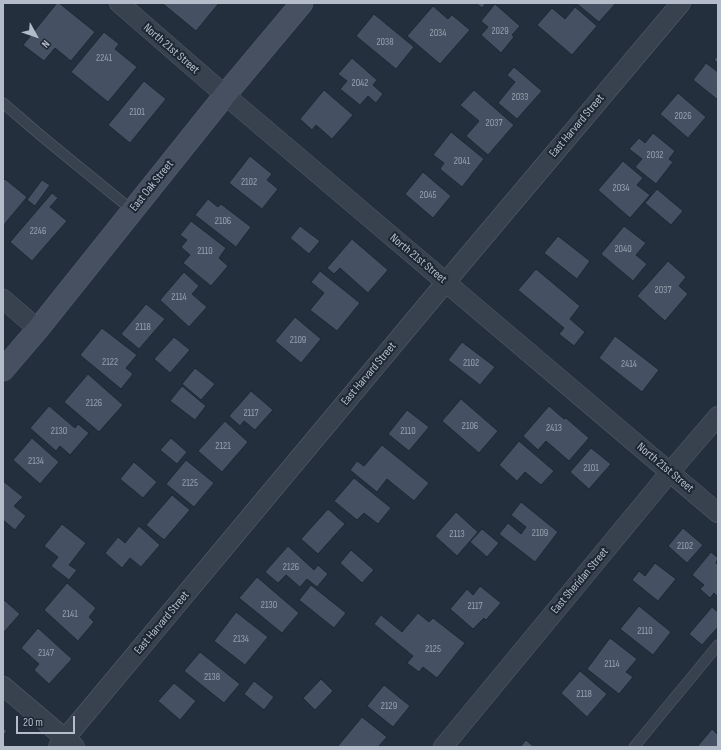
<!DOCTYPE html>
<style>
body{margin:0}
#map{position:relative;width:721px;height:750px;overflow:hidden;background:#242f3e;font-family:"Sofia Sans Condensed",sans-serif}
canvas{display:block}
.frame{position:absolute;inset:0;border:4px solid #b4bcc9;pointer-events:none}
.north{position:absolute;left:16px;top:16px;width:40px;height:40px;-webkit-text-stroke:3px #1d2633;paint-order:stroke;rotate:130deg;font-size:11px;font-weight:700;line-height:16px;text-align:center;color:#b4bcc9}
.north::after{content:'';display:block;margin:auto;width:14px;height:18px;background:#b4bcc9;clip-path:polygon(50% 0,100% 100%,50% 72%,0 100%)}
.scale{position:absolute;left:16px;top:716px;width:59px;height:18px;box-sizing:border-box;border:2px solid #b4bcc9;border-top:0;padding-left:5px;font-size:12px;line-height:14px;white-space:nowrap;color:#b4bcc9;-webkit-text-stroke:3px #1d2633;paint-order:stroke}
</style>
<div id="map">
<canvas width="721" height="750"></canvas>
<div class="frame"></div>
<div class="north">N</div>
<div class="scale">20 m</div>
</div>
<script>
const g = document.querySelector('canvas').getContext('2d');
g.lineJoin = 'round';
function fillPath(path, color) { g.fillStyle = color; g.fill(path, 'evenodd'); }
const shape = rows => new Path2D(rows.map(r => 'M' + r).join(''));
function strokePath(path, color, width, dash) { g.strokeStyle = color; g.lineWidth = width; g.lineCap = dash ? 'butt' : 'round'; g.setLineDash(dash || []); g.stroke(path); }
function drawText(font, color, halo, rows, align = 'center') {
  g.font = font + ' "Sofia Sans Condensed",sans-serif'; g.lineWidth = 4; g.setLineDash([]); g.textBaseline = 'middle'; g.strokeStyle = halo; g.fillStyle = color; for (const [text, x, y, turn = 0] of rows) {
    g.save(); g.translate(x, y); g.rotate((+turn || 0) * Math.PI / 180); g.textAlign = isNaN(turn) ? turn : align; if (halo) g.strokeText(text, 0, 0); g.fillText(text, 0, 0); g.restore();
  }
}
const building = shape([
 [57,3,59,3,95,32,71,61,55,48,44,61,23,45,57,3],
 [162,3,219,3,196,31,162,3],
 [476,3,486,3,482,8,476,3],
 [576,3,616,3,599,22,576,3],
 [495,4,520,26,512,35,514,37,501,53,481,35,488,27,481,21,495,4],
 [433,6,448,19,452,15,470,30,440,64,407,36,433,6],
 [575,7,597,26,572,55,537,25,552,8,565,19,575,7],
 [374,14,414,47,396,69,356,36,374,14],
 [104,32,119,44,115,49,137,67,108,102,71,72,104,32],
 [718,55,718,63,714,60,718,55],
 [352,58,377,80,373,85,383,94,376,103,368,96,360,105,340,89,347,81,338,74,352,58],
 [706,63,718,72,718,100,693,80,706,63],
 [514,67,542,91,517,119,498,103,515,82,507,75,514,67],
 [144,81,166,99,130,143,108,125,144,81],
 [324,90,353,115,332,139,316,125,312,130,300,119,324,90],
 [474,90,514,125,488,155,466,136,479,121,460,105,474,90],
 [678,93,706,117,688,138,660,114,678,93],
 [451,132,484,159,462,187,440,169,444,163,433,155,451,132],
 [653,133,675,151,669,159,673,162,656,184,635,167,642,159,629,149,639,138,645,143,653,133],
 [250,156,272,174,267,180,278,189,262,209,229,183,250,156],
 [623,161,643,178,637,185,650,195,630,218,598,190,623,161],
 [423,172,451,196,433,218,405,194,423,172],
 [5,179,27,197,3,226,3,181,5,179],
 [42,180,50,185,35,206,27,200,42,180],
 [657,189,683,211,671,225,645,203,657,189],
 [52,193,58,198,50,207,67,221,32,261,10,242,52,193],
 [208,199,218,207,221,204,251,227,236,247,195,215,208,199],
 [191,221,226,248,219,258,228,266,211,286,183,263,190,255,181,247,187,240,180,235,191,221],
 [300,226,320,241,309,254,290,238,300,226],
 [624,226,646,243,636,255,647,264,633,281,601,254,624,226],
 [558,236,590,261,577,279,544,253,558,236],
 [352,239,388,270,368,293,340,268,334,274,327,268,352,239],
 [668,261,686,277,679,286,688,294,665,321,637,296,668,261],
 [536,269,580,306,570,319,585,332,574,346,559,334,564,328,518,290,536,269],
 [320,271,360,303,337,331,310,310,324,293,311,282,320,271],
 [184,272,199,286,192,294,207,307,189,327,160,300,184,272],
 [146,304,165,319,139,349,121,334,146,304],
 [295,317,321,339,301,363,275,341,295,317],
 [102,328,137,355,126,368,133,374,121,389,80,355,102,328],
 [615,336,659,370,642,392,599,358,615,336],
 [174,337,190,350,170,373,154,359,174,337],
 [462,342,495,367,480,385,448,360,462,342],
 [195,368,215,384,201,400,182,384,195,368],
 [88,374,123,405,99,432,64,402,88,374],
 [182,386,206,406,195,420,170,401,182,386],
 [251,391,273,410,255,430,244,421,240,426,229,416,251,391],
 [461,399,498,431,479,453,442,421,461,399],
 [49,406,75,428,78,424,89,433,70,455,60,446,56,451,30,428,49,406],
 [549,406,564,419,566,418,589,438,569,461,546,441,538,450,523,436,549,406],
 [407,410,429,427,409,451,388,434,407,410],
 [225,421,248,442,222,472,198,451,225,421],
 [32,438,59,462,40,484,13,460,32,438],
 [171,438,187,452,177,464,160,450,171,438],
 [519,441,554,471,541,485,525,472,517,481,499,465,519,441],
 [382,445,429,483,414,501,387,479,377,492,350,470,357,461,364,466,382,445],
 [591,448,611,464,589,489,570,472,591,448],
 [186,460,214,483,194,507,166,484,186,460],
 [134,462,157,482,143,498,120,479,134,462],
 [354,478,391,508,378,524,364,513,357,520,334,501,354,478],
 [3,481,23,497,14,506,26,516,15,530,3,520,3,481],
 [172,495,190,510,164,540,146,525,172,495],
 [521,502,558,532,535,562,499,534,508,523,521,534,526,527,511,515,521,502],
 [328,509,345,524,318,554,301,539,328,509],
 [456,512,478,532,457,556,435,536,456,512],
 [62,524,86,543,69,565,77,570,69,580,51,566,58,557,44,546,62,524],
 [139,526,160,545,141,567,130,558,122,568,105,553,118,537,125,543,139,526],
 [683,528,703,545,687,563,668,546,683,528],
 [482,529,499,543,487,557,470,542,482,529],
 [288,546,314,570,318,565,328,574,317,587,307,579,300,587,286,575,278,583,265,572,288,546],
 [351,550,374,570,362,583,340,563,351,550],
 [711,552,718,558,716,563,718,565,718,597,714,593,710,598,700,589,704,585,692,575,711,552],
 [655,563,676,579,658,601,632,580,639,571,645,576,655,563],
 [257,577,299,613,282,633,239,598,257,577],
 [67,583,96,608,89,617,94,622,78,641,44,610,67,583],
 [311,585,346,613,334,628,299,600,311,585],
 [480,586,501,603,486,620,484,618,473,629,450,609,467,589,473,595,480,586],
 [3,599,20,614,3,633,3,599],
 [639,606,671,632,653,655,620,629,639,606],
 [712,607,718,612,718,627,702,645,689,634,712,607],
 [236,612,268,637,245,665,214,641,236,612],
 [418,613,429,622,433,618,465,643,437,678,423,667,419,672,407,663,413,656,374,624,381,615,402,632,418,613],
 [38,628,72,659,49,684,34,670,39,664,21,648,38,628],
 [610,638,637,659,626,672,633,677,619,694,587,669,610,638],
 [200,652,240,684,224,703,184,671,200,652],
 [580,671,607,694,587,717,561,693,580,671],
 [321,679,333,691,315,710,303,698,321,679],
 [254,681,274,697,264,710,244,694,254,681],
 [174,683,196,701,180,720,158,701,174,683],
 [384,685,410,706,393,727,367,706,384,685],
 [362,717,387,737,378,747,339,747,338,746,362,717],
 [3,728,7,731,3,736,3,728],
 [712,729,718,735,718,747,697,747,712,729],
 [526,740,534,747,520,747,526,740]
]);
fillPath(building, '#455162');
strokePath(building, '#1f2835', 1);
const lane = shape([
 [3,103,45,139,132,210],
 [634,747,718,645]
]);
const street = shape([
 [119,3,225,95,718,513],
 [3,299,38,329],
 [3,686,75,747],
 [58,747,446,282,681,3],
 [443,747,670,472,718,416]
]);
const secondary = shape([
 [3,370,38,329,225,95,302,3]
]);
strokePath(lane, '#565f6c', 11);
strokePath(street, '#565f6c', 20);
strokePath(secondary, '#565f6c', 23);
strokePath(lane, '#38414e', 10);
strokePath(street, '#38414e', 19);
strokePath(secondary, '#465061', 22);
drawText('10px', '#98a1af', null, [
 ["2029",500,31],
 ["2034",438,33],
 ["2038",385,42],
 ["2241",104,58],
 ["2042",360,83],
 ["2033",520,97],
 ["2101",137,112],
 ["2026",683,116],
 ["2037",494,123],
 ["2032",655,155],
 ["2041",462,161],
 ["2102",249,182],
 ["2034",621,188],
 ["2045",428,195],
 ["2106",223,221],
 ["2246",38,231],
 ["2040",623,249],
 ["2110",205,251],
 ["2037",663,290],
 ["2114",179,297],
 ["2118",143,327],
 ["2109",298,340],
 ["2122",110,362],
 ["2102",471,363],
 ["2414",629,364],
 ["2126",94,403],
 ["2117",251,413],
 ["2106",470,426],
 ["2413",554,428],
 ["2130",59,431],
 ["2110",408,431],
 ["2121",223,446],
 ["2134",36,461],
 ["2101",591,468],
 ["2125",190,483],
 ["2109",540,533],
 ["2113",457,534],
 ["2102",685,546],
 ["2126",291,567],
 ["2130",269,605],
 ["2117",475,606],
 ["2141",70,614],
 ["2110",645,631],
 ["2134",241,639],
 ["2125",433,649],
 ["2147",46,653],
 ["2114",612,664],
 ["2138",212,677],
 ["2118",584,694],
 ["2129",389,706]
]);
drawText('12px', '#b4bcc9', '#1d2633', [
 ["North 21st Street",171,49,41],
 ["East Harvard Street",577,126,-50],
 ["East Oak Street",152,186,-51],
 ["North 21st Street",418,259,40],
 ["East Harvard Street",369,374,-50],
 ["North 21st Street",665,468,40],
 ["East Sheridan Street",580,581,-50],
 ["East Harvard Street",162,623,-50]
]);
</script>
